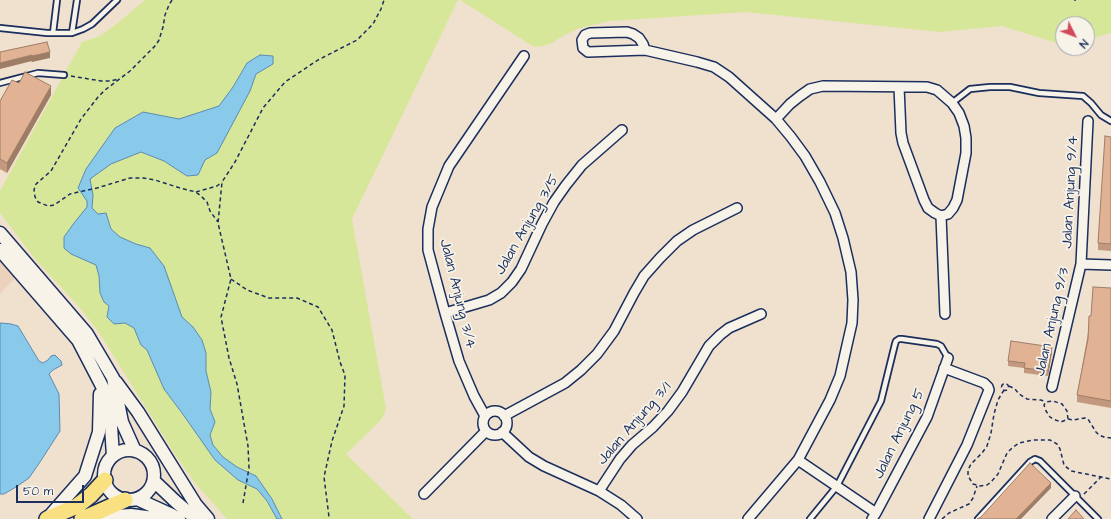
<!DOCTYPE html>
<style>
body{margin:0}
#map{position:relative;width:1111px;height:519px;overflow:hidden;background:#f0e0ce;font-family:"Architects Daughter",sans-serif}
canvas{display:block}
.north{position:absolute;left:1055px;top:16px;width:40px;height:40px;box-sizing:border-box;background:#f7f3e8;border:1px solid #9fa5b1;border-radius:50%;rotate:132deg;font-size:11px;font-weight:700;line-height:16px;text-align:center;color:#1b2f5e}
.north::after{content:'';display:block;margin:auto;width:14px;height:18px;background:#d1495b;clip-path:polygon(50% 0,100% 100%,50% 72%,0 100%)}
.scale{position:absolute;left:16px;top:485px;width:68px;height:18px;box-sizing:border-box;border:2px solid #1b2f5e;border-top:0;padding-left:5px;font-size:12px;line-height:14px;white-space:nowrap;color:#1b2f5e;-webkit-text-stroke:3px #f7f3e8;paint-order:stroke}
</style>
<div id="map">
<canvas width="1111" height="519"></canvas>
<div class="north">N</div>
<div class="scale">50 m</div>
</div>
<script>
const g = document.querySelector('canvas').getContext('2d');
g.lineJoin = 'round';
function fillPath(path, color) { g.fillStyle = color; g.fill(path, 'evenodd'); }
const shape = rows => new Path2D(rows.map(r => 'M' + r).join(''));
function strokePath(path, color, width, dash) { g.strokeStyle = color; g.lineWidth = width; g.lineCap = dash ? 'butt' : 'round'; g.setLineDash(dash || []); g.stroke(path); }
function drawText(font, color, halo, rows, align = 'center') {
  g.font = font + ' "Architects Daughter",sans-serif'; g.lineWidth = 3.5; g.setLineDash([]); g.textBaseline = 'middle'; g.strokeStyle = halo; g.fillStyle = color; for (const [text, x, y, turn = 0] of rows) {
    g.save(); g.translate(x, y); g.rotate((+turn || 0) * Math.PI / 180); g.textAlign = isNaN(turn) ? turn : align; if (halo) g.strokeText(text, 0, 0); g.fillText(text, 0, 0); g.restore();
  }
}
fillPath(shape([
 [0,260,16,277,0,294]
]), '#ecd2bc');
fillPath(shape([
 [145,0,458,0,352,219,386,408,384,415,380,421,346,454,413,519,227,519,195,483,176,456,98,331,81,309,36,260,0,213,0,191,82,42,100,36,119,22],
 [460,0,1111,0,1111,33,1087,40,1087,24,1063,24,1063,45,1002,26,940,32,746,12,610,21,577,29,563,36,552,43,543,46,534,47]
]), '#d7e79a');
const water = shape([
 [260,55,273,56,273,64,256,74,250,91,217,153,205,160,198,175,187,176,164,161,141,152,111,164,90,179,93,195,92,208,98,214,106,213,111,229,120,237,136,244,150,248,164,266,182,317,193,327,202,340,206,353,206,371,211,392,210,409,215,422,210,435,213,445,223,457,237,467,256,476,272,499,282,519,277,519,267,501,257,489,238,480,215,460,182,413,164,389,147,350,141,345,134,328,125,323,114,324,107,317,109,306,104,302,100,293,99,276,96,265,71,254,64,248,64,237,74,223,87,207,87,201,78,188,86,169,115,128,143,112,179,119,219,106,233,87,247,63,260,55],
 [1,323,11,324,18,326,39,361,43,363,48,360,51,356,55,355,61,361,62,365,53,370,49,374,59,394,60,431,40,462,29,478,16,487,4,494,0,494,0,324,1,323]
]);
fillPath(water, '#89c9ea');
strokePath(water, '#5d8bb2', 1);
const service = shape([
 [0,28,47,33,72,33,83,29,92,24,117,0],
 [53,33,57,0],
 [72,33,77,0],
 [0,83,38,73,64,75],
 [952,103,970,89,990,87,1010,87,1039,93,1083,96,1091,103,1101,115,1111,121],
 [810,519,837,486,881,401,895,344,896,341,899,339,902,339,937,344,941,346,948,358],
 [978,519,1030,462,1035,459,1040,461,1098,519]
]);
const minor = shape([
 [645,50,643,44,639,38,633,34,627,32,590,33,585,35,582,40,583,48,588,52,645,50,697,62,714,67,729,77,776,119,791,137,805,156,820,182,835,213,843,238,851,272,853,300,852,323,840,376,830,400,798,460,748,519],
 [776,119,790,104,800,96,810,89,823,86,927,87,937,90,952,103,959,113,964,126,966,138,966,153,957,200,953,208,948,214,941,216,935,213,928,208,924,200,903,143,901,133,899,87],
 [941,216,945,314],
 [1081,264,1111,265],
 [445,313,489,300,501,293,512,282,521,269,542,224,554,202,566,185,582,165,622,130],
 [1052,387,1081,264,1088,121],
 '483 423a12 12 0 1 1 24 0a12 12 0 1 1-24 0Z',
 [485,416,474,396,459,361,445,313,428,250,428,229,432,207,449,166,524,56],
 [504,416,565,383,581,370,597,354,614,331,634,293,644,276,660,258,677,241,693,230,737,208],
 [502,432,529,457,544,466,599,491,621,505,637,519],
 [798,460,876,513],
 [599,491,620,459,632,445,653,427,668,411,682,392,709,346,720,335,729,328,761,314],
 [424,494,486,431],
 [872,519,876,513,927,417,948,358],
 [929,519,967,445,989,390,988,387,984,383,944,368],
 [1052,519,1075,496]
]);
const tertiary = shape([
 [0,233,87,334,113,378,122,422,135,451],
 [0,250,78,340,104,390,111,426,113,456],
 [116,382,138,412,196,505,208,519],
 '104 475a25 25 0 1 1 50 0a25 25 0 1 1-50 0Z',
 [154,481,175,501,196,519],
 [137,499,172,515,179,519],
 [48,518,85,476,99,432,100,394],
 [91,519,99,517,131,515,161,519]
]);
const trunk = shape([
 [47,519,77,506,91,495,105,480],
 [82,519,125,500]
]);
strokePath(service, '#1b2f5e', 8);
strokePath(minor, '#1b2f5e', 12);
strokePath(tertiary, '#1b2f5e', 15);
strokePath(trunk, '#1b2f5e', 18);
strokePath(shape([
 [172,0,169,5,165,15,163,27,159,40,156,45,130,71,105,90,98,97,81,119,51,171,36,184,34,190,35,197,38,202,48,206,54,205,70,194,74,193,97,188,130,178,143,178,155,180,180,188,196,192,201,196,207,202,210,211,218,222],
 [1074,0,1076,0],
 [71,76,101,81,111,81,118,79],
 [196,192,217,186,222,182],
 [231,279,247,290,269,298,297,298,318,307,332,330,340,362,345,375,344,406,332,441,324,477,329,517,330,519],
 '1001.5 387a3.5 3.5 0 1 1 7 0a3.5 3.5 0 1 1-7 0Z',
 [1009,386,1015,389,1019,394,1027,399,1041,400,1046,402],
 [1004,390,998,400,994,414,991,433,987,446,982,453,971,464,968,470,968,476,973,484,980,486,987,485,991,482,998,474,1007,453,1012,448,1019,443,1033,440,1050,440,1057,444,1060,449,1064,465,1071,471,1111,479],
 [1068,419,1067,411,1062,404,1053,401,1046,402,1044,405,1046,411,1050,417,1053,419,1061,422,1068,419,1073,420,1085,418,1088,419,1096,432,1099,435,1104,437,1111,438],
 [1084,494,1101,477],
 [243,503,249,468,248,446,237,384,229,358,221,317,231,279,218,223,222,182,235,162,263,108,285,82,318,60,357,40,373,24,381,9,384,0],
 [942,519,949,513,969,504,973,498,977,486]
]), '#1b2f5e', 1.5, [4, 3]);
strokePath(service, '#f7f3e8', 4.5);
strokePath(minor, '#f7f3e8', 9);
strokePath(tertiary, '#f7f3e8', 12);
strokePath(trunk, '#f9e181', 15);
fillPath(shape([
 [19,83,51,95,7,173,0,169,0,101],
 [1111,137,1111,251,1098,250,1098,243],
 [1111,288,1111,408,1077,402,1077,395,1091,316],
 [1052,352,1048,376,1024,373,1024,368,1008,366,1008,361]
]), '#c2997e');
fillPath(shape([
 [50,52,50,58,32,62,32,56],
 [32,55,32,61,0,69,0,63],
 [51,86,51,95,7,173,7,163],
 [1052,347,1052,352,1048,376,1048,371],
 [1051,483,1051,488,1021,519,1016,519]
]), '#9e7d67');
const building = shape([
 [47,42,50,52,32,56,32,55,0,63,0,52,47,42],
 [25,72,51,86,7,163,0,159,0,101,12,80,19,83,25,72],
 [1105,136,1111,137,1111,244,1098,243,1105,136],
 [1093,287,1111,288,1111,401,1077,395,1088,339,1089,316,1091,316,1093,287],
 [1011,341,1052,347,1048,371,1024,368,1025,363,1008,361,1011,341],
 [1030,463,1051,483,1016,519,977,519,981,517,1030,463],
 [1076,510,1084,519,1068,519,1076,510]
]);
fillPath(building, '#e1b293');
strokePath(building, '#9e7d67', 1);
drawText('15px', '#1b2f5e', '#f7f3e8', [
 ["Jalan Anjung 9/4",1071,192,-87],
 ["Jalan Anjung 3/5",528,225,-60],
 ["Jalan Anjung 3/4",457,294,76],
 ["Jalan Anjung 9/3",1053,322,-77],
 ["Jalan Anjung 3/1",635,424,-49],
 ["Jalan Anjung 5",900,434,-64]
]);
</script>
